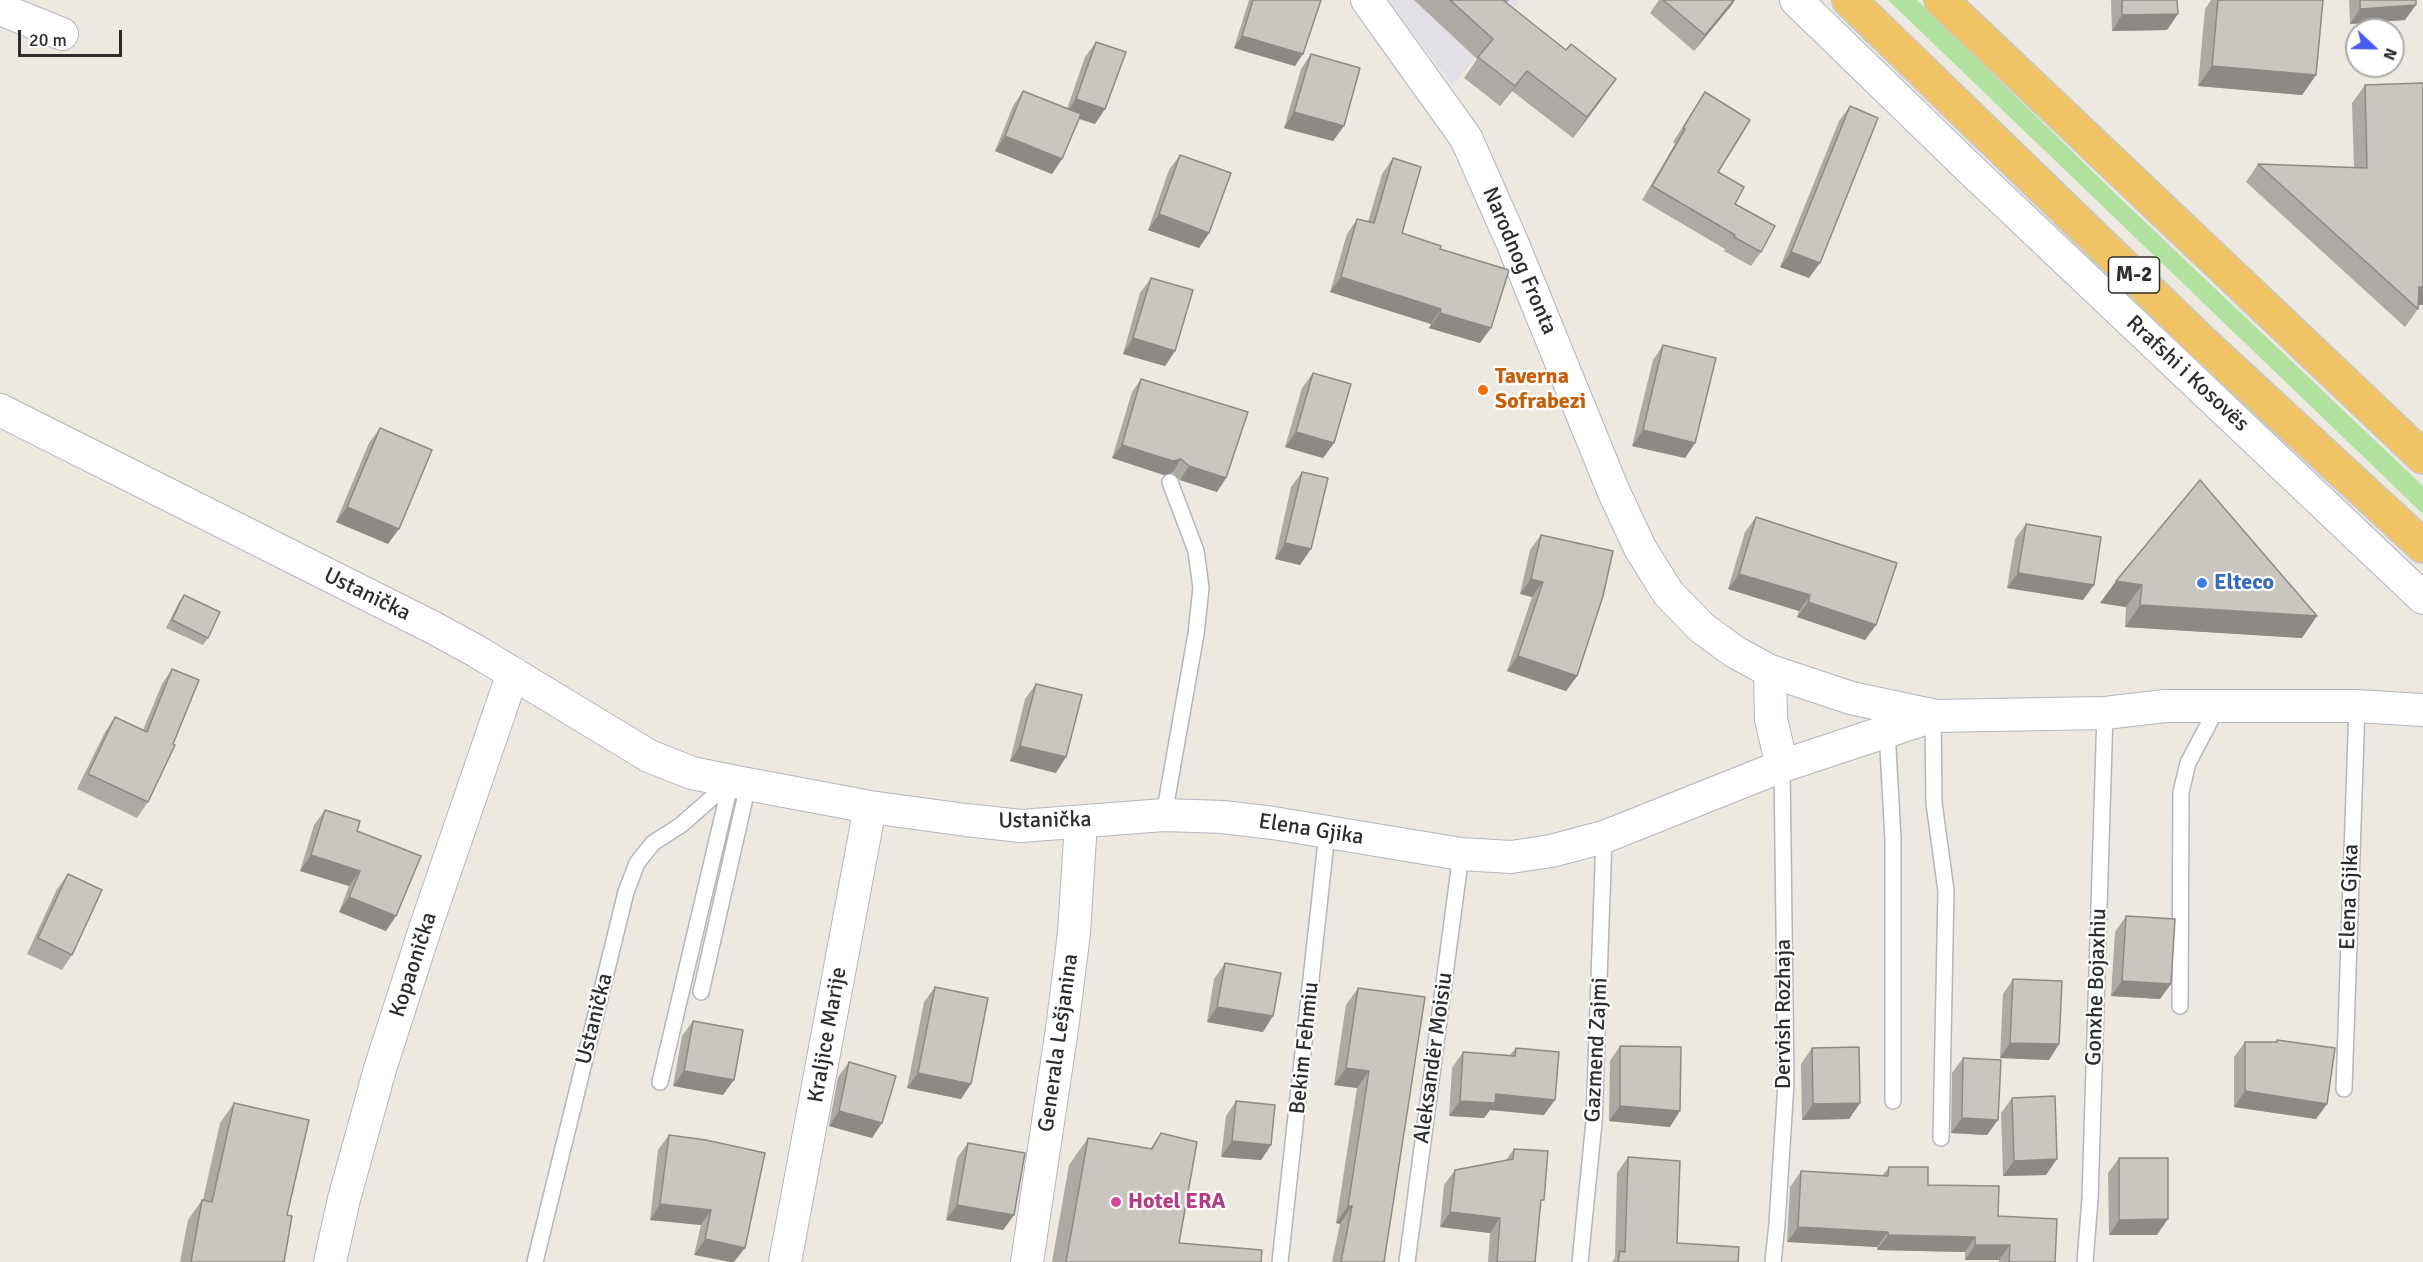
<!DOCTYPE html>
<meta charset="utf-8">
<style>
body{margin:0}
#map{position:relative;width:2423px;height:1262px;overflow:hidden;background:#ede9e0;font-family:Signika,sans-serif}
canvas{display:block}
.north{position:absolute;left:2345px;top:18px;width:60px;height:60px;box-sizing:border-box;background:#fff;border:2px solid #ababab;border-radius:50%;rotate:112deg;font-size:16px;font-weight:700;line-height:24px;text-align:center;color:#2d2d2d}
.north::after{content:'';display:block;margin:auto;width:21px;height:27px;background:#495af1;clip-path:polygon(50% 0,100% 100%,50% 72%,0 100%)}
.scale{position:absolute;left:18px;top:30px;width:104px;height:27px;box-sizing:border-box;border:3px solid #2d2d2d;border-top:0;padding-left:8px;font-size:18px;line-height:21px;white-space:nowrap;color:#2d2d2d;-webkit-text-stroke:4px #fff;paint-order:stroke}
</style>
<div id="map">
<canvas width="2423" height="1262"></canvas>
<div class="north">N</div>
<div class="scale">20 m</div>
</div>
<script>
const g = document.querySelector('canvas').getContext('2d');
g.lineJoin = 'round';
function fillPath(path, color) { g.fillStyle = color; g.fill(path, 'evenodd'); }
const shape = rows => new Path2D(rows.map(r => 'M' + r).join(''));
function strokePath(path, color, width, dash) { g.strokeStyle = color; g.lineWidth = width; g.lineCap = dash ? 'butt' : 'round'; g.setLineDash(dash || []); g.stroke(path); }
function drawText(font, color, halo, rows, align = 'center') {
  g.font = font + ' Signika,sans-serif'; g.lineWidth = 4.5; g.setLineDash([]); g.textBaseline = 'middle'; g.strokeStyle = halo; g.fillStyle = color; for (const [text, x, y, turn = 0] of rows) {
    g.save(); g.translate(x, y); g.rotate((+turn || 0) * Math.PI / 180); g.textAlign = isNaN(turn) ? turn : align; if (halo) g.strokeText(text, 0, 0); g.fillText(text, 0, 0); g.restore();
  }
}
fillPath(shape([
 [1388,0,1521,0,1453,86]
]), '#e2e0e6');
fillPath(shape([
 [1888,0,1917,0,2124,202,2423,486,2423,514]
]), '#b0e19f');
const service = shape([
 [1933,716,1934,803,1946,891,1941,1138],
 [1887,731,1893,839,1893,1101],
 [1164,815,1196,634,1201,588,1196,551,1170,482],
 [701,992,748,785],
 [2180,1006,2181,792,2188,763,2218,706],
 [2344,1089,2357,706],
 [535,1262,626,892,637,863,653,843,681,825,731,781,660,1082],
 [1280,1262,1327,833],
 [1407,1262,1461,854],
 [1580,1262,1594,1122,1604,837],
 [1773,1262,1777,1224,1786,1083,1782,766],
 [2085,1262,2090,1199,2105,713]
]);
const minor = shape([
 [1367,0,1466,138,1512,242,1613,490,1640,548,1668,593,1702,628,1735,652,1770,671,1851,698,1931,715],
 [1796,0,1968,167,2423,598],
 [0,9,62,34],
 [0,410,434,628,476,651,649,756,692,773,731,781,870,807,966,820,1021,826,1164,815,1223,817,1273,823,1461,854,1511,857,1551,851,1604,837,1782,766,1933,716,2105,713,2165,706,2357,706,2423,710],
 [1770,671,1771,719,1782,766],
 [330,1262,344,1199,380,1069,426,926,513,673],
 [785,1262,870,807],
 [1027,1262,1062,1029,1074,933,1081,822]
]);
const trunk = shape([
 [1849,0,2201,341,2423,546],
 [1941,0,2423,457]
]);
strokePath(service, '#b3b5bf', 18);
strokePath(minor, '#b3b5bf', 34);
strokePath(trunk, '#c8c8c8', 36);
strokePath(service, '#fff', 15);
strokePath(minor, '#fff', 32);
strokePath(trunk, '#f0c365', 33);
fillPath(shape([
 [1249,0,1321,0,1295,66,1234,48],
 [1414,0,1509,0,1507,3,1602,99,1573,138,1512,91,1500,106,1464,78,1477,59],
 [1659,0,1735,0,1694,51,1650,13],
 [2111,0,2177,0,2167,30,2112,31],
 [2211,0,2323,0,2316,75,2302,95,2198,86,2205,9],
 [2349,0,2416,0,2405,20,2350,24],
 [1096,42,1095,124,1079,119,1062,159,1052,174,995,151,1013,106,1023,91,1067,109,1085,57],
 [1311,54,1344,126,1333,141,1284,128,1301,69],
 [2423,83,2423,305,2418,305,2418,309,2405,327,2246,182,2258,164,2354,168,2352,103,2365,85],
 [1705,92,1718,172,1761,252,1751,266,1724,251,1725,249,1642,200,1675,144,1673,142],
 [1850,106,1809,278,1780,267,1839,121],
 [1180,155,1209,233,1199,248,1148,230,1169,170],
 [1393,158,1402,233,1440,249,1480,343,1429,328,1431,324,1330,292,1347,234,1357,219,1368,222,1382,174],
 [1151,278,1175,351,1165,366,1123,354,1140,293],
 [1663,345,1695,443,1685,458,1632,446,1653,360],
 [1313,373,1334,443,1323,458,1285,447,1302,388],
 [1141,379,1226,478,1217,492,1180,480,1172,473,1164,475,1112,458,1132,392],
 [380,428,388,544,336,522,369,443],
 [1302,472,1300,565,1275,559,1291,487],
 [2200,480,2302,638,2125,627,2126,607,2100,603],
 [1756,517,1876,625,1865,640,1797,617,1799,611,1728,589,1745,532],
 [2026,524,2083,600,2007,588,2015,539],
 [1541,535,1577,676,1566,691,1507,671,1532,597,1520,594,1530,550],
 [184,595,208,638,203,645,166,628,179,602],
 [172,669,173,744,148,802,137,818,77,789,105,732,115,717,143,730,162,684],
 [1036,684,1056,773,1010,761,1025,699],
 [325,810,357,831,386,931,339,912,349,886,300,871,314,825],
 [68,874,72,955,62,970,27,954,57,889],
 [2126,916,2160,999,2111,996,2115,932],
 [1225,963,1263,1032,1207,1022,1214,979],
 [2013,979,2059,1044,2049,1060,2000,1058,2003,994],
 [935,987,961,1099,907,1088,924,1002],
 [1358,988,1425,997,1384,1262,1332,1262,1340,1224,1336,1223,1357,1088,1334,1085,1346,1005],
 [693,1021,723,1095,673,1086,682,1036],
 [2277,1040,2316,1119,2234,1107,2234,1057,2245,1042,2276,1042],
 [1620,1046,1670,1127,1609,1121,1610,1061],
 [1516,1048,1544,1115,1490,1110,1484,1118,1449,1116,1452,1068,1463,1052,1510,1055],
 [1812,1048,1860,1103,1849,1119,1802,1120,1801,1064],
 [1963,1058,1987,1135,1951,1133,1952,1073],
 [849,1062,872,1138,829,1126,838,1077],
 [2012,1098,2046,1175,2003,1176,2001,1113],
 [1236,1101,1271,1145,1261,1160,1221,1157,1226,1116],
 [234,1103,287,1215,284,1262,180,1262,188,1220,202,1200,203,1200,220,1123],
 [1161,1133,1179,1243,1261,1262,1052,1262,1069,1165,1088,1138,1150,1149],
 [669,1135,765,1153,694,1255,701,1225,650,1220,658,1150],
 [968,1143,1014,1215,1003,1230,946,1220,957,1158],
 [1514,1149,1540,1205,1535,1262,1488,1262,1490,1233,1440,1227,1444,1185,1455,1170,1505,1161],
 [1628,1157,1677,1243,1738,1262,1612,1262,1615,1258,1617,1173],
 [2119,1158,2157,1235,2109,1235,2108,1173],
 [1889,1167,1998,1216,2055,1262,1999,1262,1999,1260,1965,1260,1965,1252,1877,1250,1877,1247,1787,1242,1790,1187,1801,1171,1882,1176]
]), '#ada9a4');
fillPath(shape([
 [1734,0,1735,0,1731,6,1694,51,1705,35],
 [2416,5,2405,20,2350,24,2360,9],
 [2178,14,2167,30,2112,31,2122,15],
 [1242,36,1303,54,1295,66,1234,48],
 [2212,66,2316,75,2302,95,2198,86],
 [1527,71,1512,91,1500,106,1515,86],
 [1616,79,1602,99,1573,138,1587,117],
 [1076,99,1105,109,1095,124,1065,114],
 [1294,112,1344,126,1333,141,1284,128],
 [1005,136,1062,159,1052,174,995,151],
 [1159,214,1209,233,1199,248,1148,230],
 [1791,252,1820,263,1809,278,1780,267],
 [1341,277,1441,309,1431,324,1330,292],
 [2419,287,2423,287,2423,305,2413,305],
 [1440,313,1491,328,1480,343,1429,328],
 [1133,338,1175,351,1165,366,1123,354],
 [1643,430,1695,443,1685,458,1632,446],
 [1296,432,1334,443,1323,458,1285,447],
 [1122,445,1181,459,1172,473,1164,475,1112,458],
 [1189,466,1226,478,1217,492,1180,480],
 [347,507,399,529,388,544,336,522],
 [1285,543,1311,549,1300,565,1275,559],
 [2018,573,2094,585,2083,600,2007,588],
 [1739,574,1810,595,1799,611,1728,589],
 [1531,579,1543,582,1532,597,1520,594],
 [2116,581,2142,585,2126,607,2100,603],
 [1808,602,1876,625,1865,640,1797,617],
 [2140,605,2317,616,2302,638,2125,627],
 [1518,656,1577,676,1566,691,1507,671],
 [1020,746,1066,757,1056,773,1010,761],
 [311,855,360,871,349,886,300,871],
 [349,897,396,916,386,931,339,912],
 [2122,981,2171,984,2160,999,2111,996],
 [1217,1007,1273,1016,1263,1032,1207,1022],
 [2010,1043,2059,1044,2049,1060,2000,1058],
 [1346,1068,1369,1071,1357,1088,1334,1085],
 [684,1071,734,1080,723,1095,673,1086],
 [918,1073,971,1084,961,1099,907,1088],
 [2245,1091,2327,1104,2316,1119,2234,1107],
 [1496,1094,1555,1100,1544,1115,1490,1110,1484,1118,1449,1116,1460,1101],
 [1860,1103,1849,1119,1802,1120,1813,1104],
 [1620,1106,1680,1111,1670,1127,1609,1121],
 [839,1111,882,1123,872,1138,829,1126],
 [1962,1118,1998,1120,1987,1135,1951,1133],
 [1232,1141,1271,1145,1261,1160,1221,1157],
 [2057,1159,2046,1175,2003,1176,2014,1161],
 [660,1204,711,1210,701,1225,650,1220],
 [957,1205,1014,1215,1003,1230,946,1220],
 [1348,1206,1352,1206,1340,1224,1336,1223],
 [1450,1212,1500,1218,1490,1233,1440,1227],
 [2168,1219,2157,1235,2109,1235,2119,1220],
 [1798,1227,1888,1232,1877,1247,1787,1242],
 [1888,1235,1975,1237,1965,1252,1877,1250],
 [705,1239,745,1248,734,1262,730,1262,694,1255],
 [1975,1245,2010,1245,1999,1260,1965,1260]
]), '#8d8a86');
const building = shape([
 [1253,0,1321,0,1303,54,1242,36,1253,0],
 [1450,0,1505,0,1504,1,1566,50,1571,44,1616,79,1587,117,1527,71,1515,86,1478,57,1493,39,1450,0],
 [1663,0,1734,0,1705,35,1663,0],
 [2122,0,2177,0,2178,14,2122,15,2122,0],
 [2218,0,2323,0,2316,75,2212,66,2218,0],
 [2360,0,2416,0,2416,5,2360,9,2360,0],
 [1096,42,1126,52,1105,109,1076,99,1096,42],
 [1311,54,1360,68,1344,126,1294,112,1311,54],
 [2423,83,2423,287,2419,287,2418,309,2258,164,2367,168,2365,85,2423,83],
 [1023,91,1081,114,1062,159,1005,136,1023,91],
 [1705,92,1750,120,1718,172,1744,187,1735,204,1775,226,1761,252,1734,237,1735,235,1652,186,1685,129,1683,128,1705,92],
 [1850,106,1878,118,1820,263,1791,252,1850,106],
 [1180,155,1231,173,1209,233,1159,214,1180,155],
 [1393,158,1421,167,1402,233,1441,246,1440,249,1509,270,1491,328,1440,313,1441,309,1341,277,1357,219,1374,223,1393,158],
 [1151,278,1193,290,1175,351,1133,338,1151,278],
 [1663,345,1716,358,1695,443,1643,430,1663,345],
 [1313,373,1351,384,1334,443,1296,432,1313,373],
 [1141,379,1248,412,1226,478,1189,466,1181,459,1173,461,1122,445,1141,379],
 [380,428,432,450,399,529,347,507,380,428],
 [1302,472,1328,478,1311,549,1285,543,1302,472],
 [2200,480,2317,616,2140,605,2142,585,2116,581,2200,480],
 [1756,517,1897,563,1876,625,1808,602,1810,595,1739,574,1756,517],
 [2026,524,2101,537,2094,585,2018,573,2026,524],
 [1541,535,1613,551,1603,596,1577,676,1518,656,1543,582,1531,579,1541,535],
 [184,595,220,612,208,638,172,620,184,595],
 [172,669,199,680,173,744,175,745,148,802,88,774,115,717,147,732,172,669],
 [1036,684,1082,695,1066,757,1020,746,1036,684],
 [325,810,360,821,357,831,421,856,396,916,349,897,360,871,311,855,325,810],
 [68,874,102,890,72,955,38,938,68,874],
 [2126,916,2175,919,2171,984,2122,981,2126,916],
 [1225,963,1281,973,1273,1016,1217,1007,1225,963],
 [2013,979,2062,981,2059,1044,2010,1043,2013,979],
 [935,987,988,998,971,1084,918,1073,935,987],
 [1358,988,1425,997,1384,1262,1341,1262,1352,1206,1348,1206,1369,1071,1346,1068,1358,988],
 [693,1021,743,1030,734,1080,684,1071,693,1021],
 [2277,1040,2335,1048,2327,1104,2245,1091,2245,1042,2277,1042,2277,1040],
 [1620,1046,1681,1047,1680,1111,1620,1106,1620,1046],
 [1859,1047,1860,1103,1813,1104,1812,1048,1859,1047],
 [1516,1048,1559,1052,1555,1100,1496,1094,1495,1103,1460,1101,1463,1052,1515,1056,1516,1048],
 [1963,1058,2001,1060,1998,1120,1962,1118,1963,1058],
 [849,1062,896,1076,882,1123,839,1111,849,1062],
 [2055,1096,2057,1159,2014,1161,2012,1098,2055,1096],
 [1236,1101,1275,1105,1271,1145,1232,1141,1236,1101],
 [234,1103,309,1120,287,1215,292,1216,284,1262,191,1262,202,1200,212,1202,234,1103],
 [1161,1133,1197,1142,1179,1243,1262,1250,1261,1262,1066,1262,1088,1138,1152,1149,1161,1133],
 [669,1135,706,1140,765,1153,745,1248,705,1239,711,1210,660,1204,669,1135],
 [968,1143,1025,1153,1014,1215,957,1205,968,1143],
 [1514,1149,1548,1151,1544,1200,1541,1200,1535,1262,1497,1262,1500,1218,1450,1212,1455,1170,1513,1159,1514,1149],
 [1628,1157,1680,1161,1677,1243,1739,1247,1738,1262,1618,1262,1620,1251,1625,1252,1628,1157],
 [2119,1158,2168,1158,2168,1219,2119,1220,2119,1158],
 [1889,1167,1928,1167,1928,1185,1999,1186,1998,1216,2057,1219,2055,1262,2009,1262,2010,1245,1975,1245,1975,1237,1888,1235,1888,1232,1798,1227,1801,1171,1888,1176,1889,1167]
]);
fillPath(building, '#c9c5bf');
strokePath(building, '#8d8a86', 1.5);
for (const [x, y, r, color] of [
 [1483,390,6,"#e8710a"],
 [2202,583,6,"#3f7fe0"],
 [1116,1202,6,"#d1479c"]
]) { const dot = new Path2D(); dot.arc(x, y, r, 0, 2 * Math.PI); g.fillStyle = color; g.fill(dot); strokePath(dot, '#fff', 2); }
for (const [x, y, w] of [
 [2134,275,51]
]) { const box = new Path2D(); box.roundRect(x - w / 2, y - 18, w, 36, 4.5); g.fillStyle = '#fff'; g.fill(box); strokePath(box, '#2d2d2d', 1.5); }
drawText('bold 21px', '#2d2d2d', null, [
 ["M-2",2134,275]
]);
drawText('22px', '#2d2d2d', '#fff', [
 ["Narodnog Fronta",1519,261,67],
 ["Rrafshi i Kosovës",2187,374,43],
 ["Ustanička",367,595,26],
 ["Ustanička",1045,821,-1],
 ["Elena Gjika",1311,830,9],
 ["Elena Gjika",2350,897,-88],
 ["Kopaonička",414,965,-72],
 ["Gonxhe Bojaxhiu",2097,987,-88],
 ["Dervish Rozhaja",1784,1014,-90],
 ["Ustanička",595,1019,-76],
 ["Kraljice Marije",828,1035,-80],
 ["Generala Lešjanina",1059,1043,-82],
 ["Bekim Fehmiu",1305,1048,-84],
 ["Gazmend Zajmi",1597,1050,-87],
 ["Aleksandër Moisiu",1434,1058,-82]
]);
drawText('bold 22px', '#c56008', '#fff', [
 ["Taverna",1495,377],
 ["Sofrabezi",1495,402]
], 'left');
drawText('bold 22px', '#366cbe', '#fff', [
 ["Elteco",2214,583]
], 'left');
drawText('bold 22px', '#b23c85', '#fff', [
 ["Hotel ERA",1128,1202]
], 'left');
</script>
